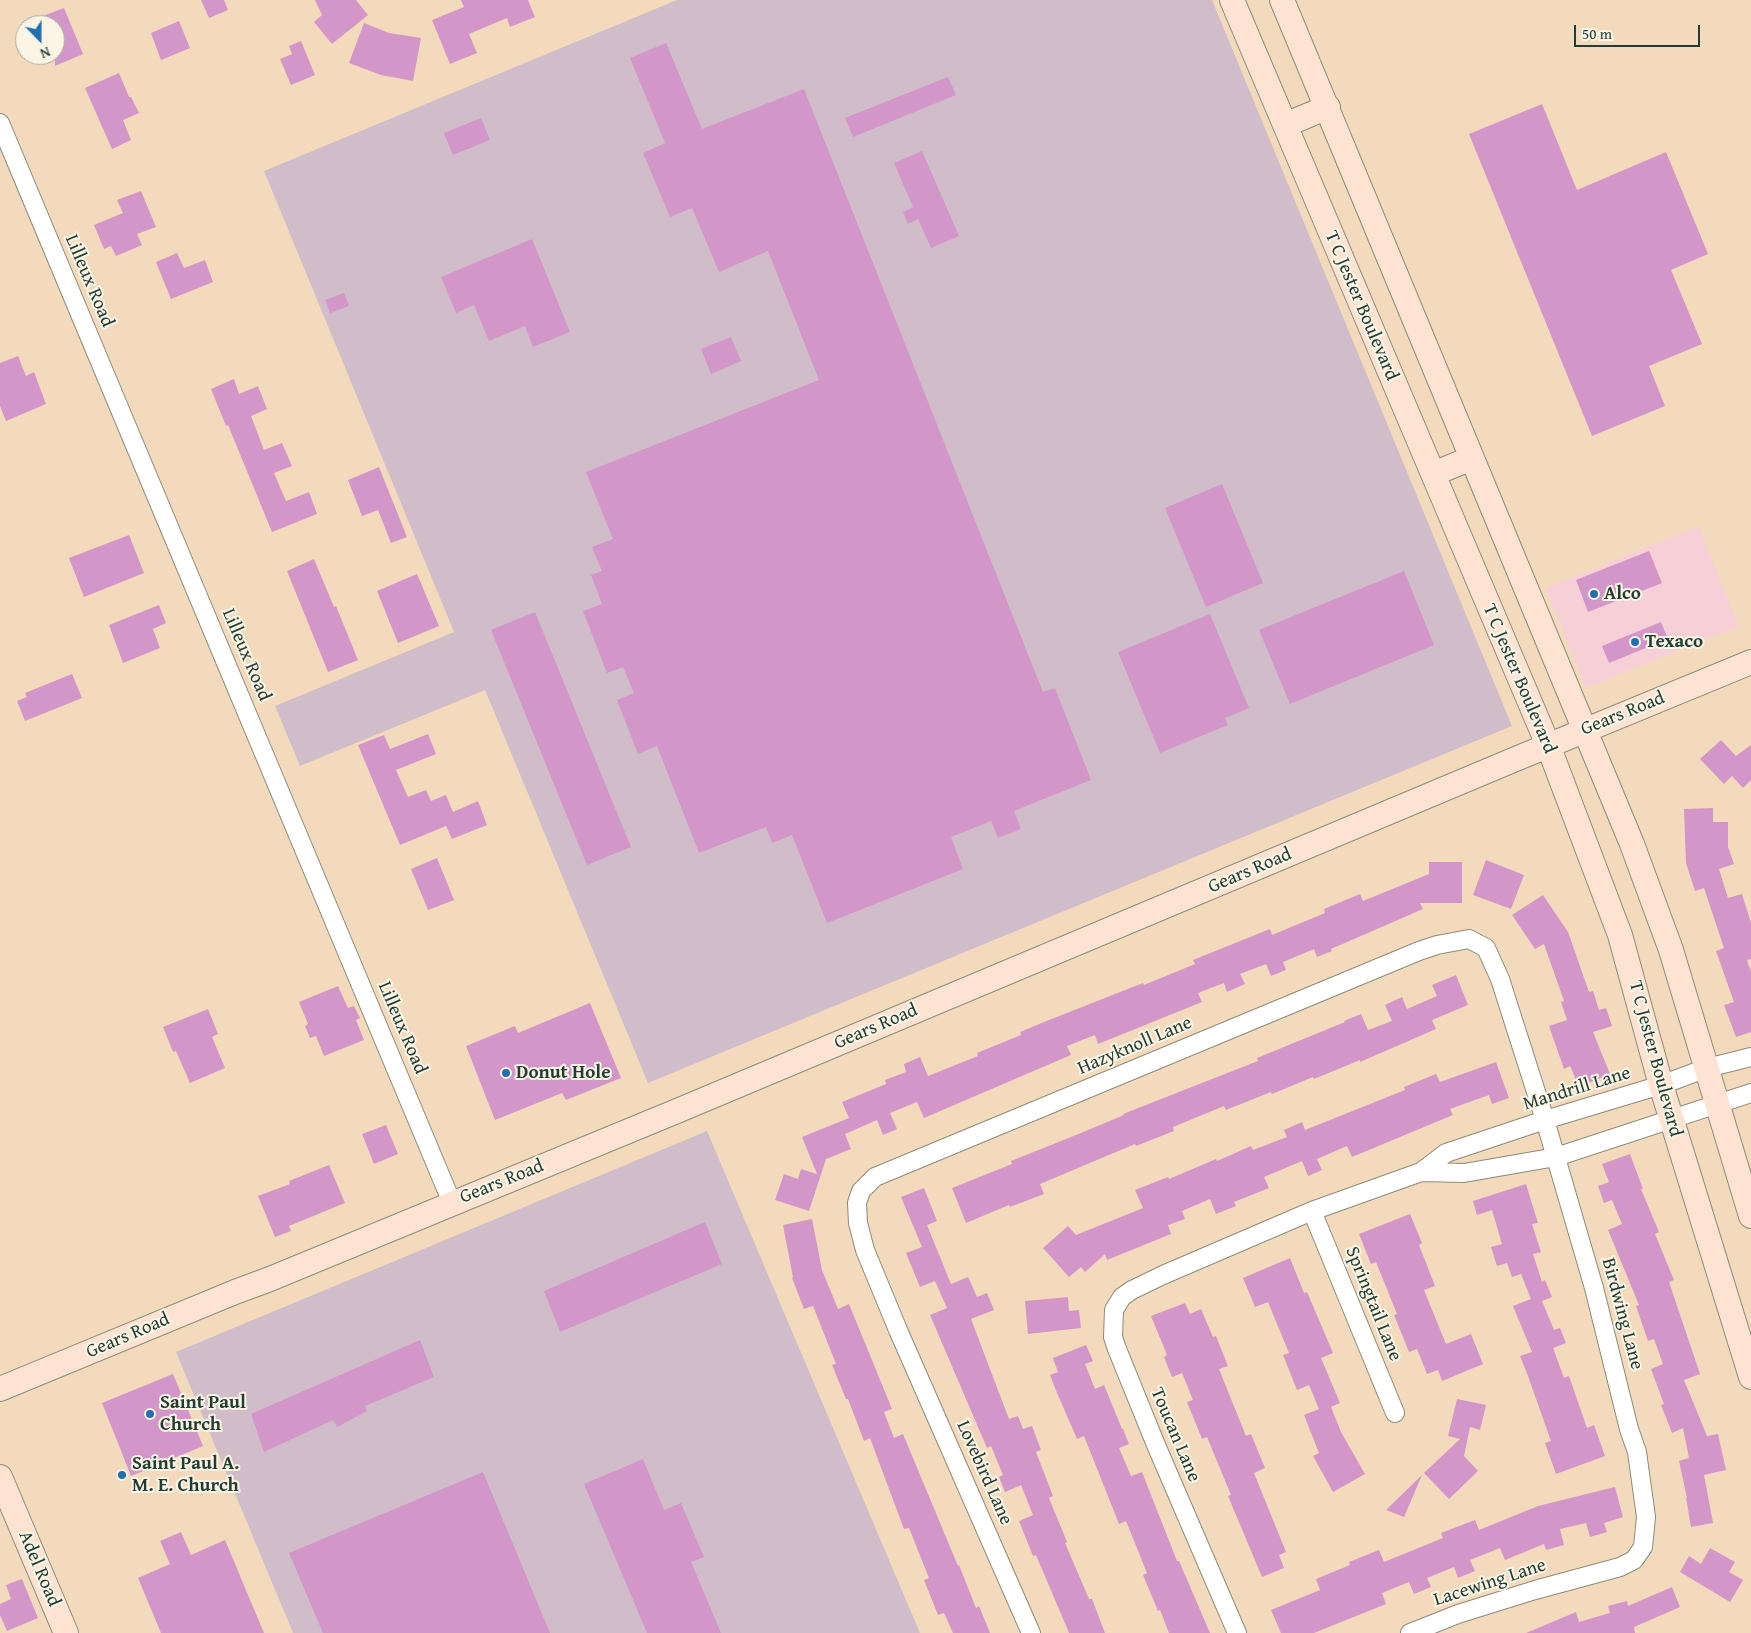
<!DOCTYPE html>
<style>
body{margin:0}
#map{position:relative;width:1751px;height:1633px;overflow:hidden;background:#f4dabd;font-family:"Gentium Book Plus",serif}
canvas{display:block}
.north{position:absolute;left:15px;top:15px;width:50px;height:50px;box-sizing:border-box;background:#fcf5e5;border:1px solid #a4ab9e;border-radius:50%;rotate:158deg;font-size:14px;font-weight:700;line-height:20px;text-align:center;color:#1f3d34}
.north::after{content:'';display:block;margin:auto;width:18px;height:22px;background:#1f6fb2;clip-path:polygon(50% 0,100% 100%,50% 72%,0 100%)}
.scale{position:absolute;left:1574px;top:25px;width:126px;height:22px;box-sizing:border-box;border:2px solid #1f3d34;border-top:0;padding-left:6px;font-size:15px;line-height:18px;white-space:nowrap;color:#1f3d34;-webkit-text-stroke:4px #fcf5e5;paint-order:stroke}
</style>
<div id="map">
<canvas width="1751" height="1633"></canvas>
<div class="north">N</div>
<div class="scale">50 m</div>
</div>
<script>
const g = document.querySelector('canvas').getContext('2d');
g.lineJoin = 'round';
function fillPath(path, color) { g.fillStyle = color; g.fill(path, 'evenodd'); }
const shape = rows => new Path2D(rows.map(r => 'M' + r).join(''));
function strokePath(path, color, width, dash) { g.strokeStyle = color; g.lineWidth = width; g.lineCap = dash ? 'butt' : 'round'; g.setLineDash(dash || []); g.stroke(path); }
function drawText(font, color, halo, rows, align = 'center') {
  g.font = font + ' "Gentium Book Plus",serif'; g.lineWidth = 4; g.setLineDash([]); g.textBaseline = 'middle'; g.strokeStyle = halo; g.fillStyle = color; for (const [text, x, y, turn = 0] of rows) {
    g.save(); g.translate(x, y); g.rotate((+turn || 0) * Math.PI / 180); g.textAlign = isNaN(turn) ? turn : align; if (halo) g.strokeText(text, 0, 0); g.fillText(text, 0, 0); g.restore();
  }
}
fillPath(shape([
 [1699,526,1739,626,1586,688,1546,588]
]), '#f6cfd7');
fillPath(shape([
 [677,0,1212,0,1512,726,648,1083,485,690,300,766,275,706,454,632,264,171],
 [707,1131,920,1633,293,1633,176,1352]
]), '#d1bdc9');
fillPath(shape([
 [201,0,224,0,228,10,209,18],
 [315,0,356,0,368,15,332,44,314,22,322,15],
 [461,0,528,0,535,17,510,27,507,18,469,34,477,53,450,64,432,20,464,7],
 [64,8,83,54,55,66,55,25,22,24],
 [179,21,190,48,161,60,151,33],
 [364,23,389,33,421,38,413,81,381,75,349,63],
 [301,41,315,75,291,85,280,59,292,54,289,46],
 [666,43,702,129,804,89,1043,692,1055,688,1091,780,1014,811,1021,829,998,838,991,821,951,837,963,869,827,923,792,835,772,843,766,827,699,853,657,746,638,754,617,700,634,693,623,667,607,673,583,611,602,604,591,575,602,571,592,547,613,539,586,472,819,380,768,251,719,272,692,208,670,217,643,153,665,143,630,58],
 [119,73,129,97,131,97,139,113,123,120,131,140,112,149,85,88],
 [948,77,956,95,853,137,845,118],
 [1542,104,1577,190,1666,152,1708,254,1671,270,1702,344,1649,366,1665,406,1592,436,1469,134],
 [481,118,490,140,453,155,444,133],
 [922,151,959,236,931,248,918,219,908,224,903,212,913,207,894,163],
 [141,191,156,227,137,234,142,245,116,256,111,246,104,249,94,225,123,213,117,200],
 [532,239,570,332,533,347,525,326,489,341,474,305,456,313,441,277],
 [177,253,184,268,205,260,213,282,171,299,156,262],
 [344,293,349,306,330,313,325,300],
 [731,337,741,361,711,374,701,349],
 [18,356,26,376,34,372,46,404,6,421,0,406,0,363],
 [234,379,239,394,258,386,267,409,251,416,264,450,282,443,292,466,274,473,286,501,309,492,317,514,272,532,228,425,226,426,211,389],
 [379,467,407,537,391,543,378,510,362,516,348,480],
 [1222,484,1263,583,1206,607,1165,508],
 [129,535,144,573,84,597,69,558],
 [1649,551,1662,583,1588,612,1576,580],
 [314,559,334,607,336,606,358,660,328,672,287,571],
 [1404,571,1434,645,1290,704,1259,630],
 [417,574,439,626,398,643,377,591],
 [159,605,166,623,153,629,160,648,123,663,109,625],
 [535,612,631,847,587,865,491,630],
 [1210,614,1249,708,1225,718,1228,725,1160,753,1118,652],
 [1661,622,1668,639,1609,663,1602,646],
 [72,674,82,698,25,721,17,701,27,697,25,693],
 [428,734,436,754,396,770,408,797,426,790,431,801,446,795,453,812,478,801,487,825,452,839,446,826,400,845,358,745,384,735,390,749],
 [1721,740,1736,756,1751,745,1751,780,1743,788,1732,776,1724,784,1700,759],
 [1713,808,1713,822,1728,822,1728,847,1734,864,1719,869,1728,898,1742,894,1751,923,1751,959,1747,960,1751,972,1751,1032,1736,1037,1724,1005,1734,1002,1716,951,1724,948,1704,888,1695,891,1686,863,1684,809],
 [437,858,454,900,428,910,411,869],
 [1486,860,1524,875,1511,909,1473,895],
 [1429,862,1462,862,1462,903,1420,903,1423,909,1331,949,1332,951,1317,957,1314,949,1283,962,1286,970,1271,976,1266,964,1240,974,1245,984,1227,992,1224,983,1198,993,1202,1002,1098,1044,1095,1035,1067,1046,1071,1055,924,1118,917,1102,890,1113,897,1129,883,1135,877,1120,845,1134,851,1149,826,1159,809,1211,775,1200,784,1174,798,1179,801,1169,817,1174,802,1137,849,1118,842,1102,886,1084,885,1080,906,1072,904,1064,920,1057,928,1076,978,1056,977,1053,1021,1035,1020,1032,1044,1022,1143,983,1144,985,1195,964,1193,960,1270,929,1272,935,1325,913,1324,909,1360,894,1363,901,1429,874],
 [1543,895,1568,932,1589,992,1593,991,1599,1010,1606,1008,1612,1026,1593,1032,1610,1074,1579,1087,1570,1066,1564,1069,1549,1026,1567,1020,1561,1002,1564,1001,1544,944,1535,949,1512,915],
 [1456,975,1468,1005,1432,1020,1436,1029,1360,1062,1360,1060,1314,1079,1313,1077,1272,1094,1271,1092,1226,1110,1224,1106,1173,1127,1174,1131,1136,1146,1135,1144,1040,1184,1044,1194,1010,1207,1009,1205,966,1223,952,1188,1012,1164,1011,1161,1081,1133,1124,1115,1123,1114,1258,1061,1257,1058,1345,1022,1344,1021,1361,1014,1368,1030,1392,1021,1385,1005,1402,997,1407,1009,1437,996,1432,985],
 [338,986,348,1008,354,1006,360,1018,356,1020,364,1040,324,1056,316,1036,310,1038,305,1026,308,1024,299,1002],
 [590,1003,621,1078,566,1100,562,1093,495,1120,466,1046,515,1026,518,1033],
 [208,1009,218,1034,212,1037,225,1068,190,1083,176,1051,173,1052,163,1027],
 [1496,1062,1509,1098,1492,1104,1489,1095,1450,1109,1453,1115,1352,1157,1347,1146,1317,1159,1322,1170,1308,1176,1302,1161,1264,1177,1269,1188,1234,1202,1236,1206,1216,1214,1210,1199,1182,1211,1185,1219,1168,1225,1171,1234,1107,1260,1105,1254,1085,1272,1081,1267,1069,1277,1043,1248,1068,1226,1076,1235,1143,1208,1135,1190,1168,1177,1169,1179,1216,1159,1217,1161,1251,1146,1253,1150,1287,1137,1284,1130,1302,1122,1305,1130,1405,1090,1404,1087,1436,1074,1440,1082],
 [386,1125,398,1154,374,1164,362,1134],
 [1630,1154,1643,1189,1641,1189,1659,1232,1655,1234,1674,1280,1669,1282,1700,1374,1684,1380,1707,1436,1718,1434,1726,1470,1704,1475,1713,1523,1691,1527,1686,1498,1687,1498,1679,1461,1689,1458,1683,1428,1672,1433,1661,1405,1664,1404,1651,1369,1663,1364,1654,1339,1648,1341,1636,1306,1639,1305,1608,1230,1622,1224,1612,1200,1604,1203,1598,1186,1609,1182,1602,1164],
 [329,1165,345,1203,289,1226,291,1231,275,1237,258,1196,290,1184,289,1181],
 [1526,1184,1538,1223,1532,1224,1541,1252,1533,1254,1542,1282,1545,1280,1552,1297,1542,1301,1554,1330,1560,1328,1566,1343,1553,1348,1564,1378,1569,1376,1587,1428,1594,1425,1605,1456,1556,1474,1545,1443,1551,1441,1528,1376,1520,1356,1532,1352,1513,1306,1531,1299,1521,1274,1512,1277,1507,1263,1497,1266,1491,1247,1502,1244,1492,1210,1477,1215,1473,1201],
 [924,1188,937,1221,927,1225,951,1284,968,1277,977,1297,987,1293,994,1310,971,1319,1009,1419,1018,1416,1023,1429,1032,1426,1041,1450,1036,1452,1053,1496,1049,1498,1067,1542,1065,1543,1089,1599,1092,1599,1105,1633,1069,1633,1036,1555,1033,1556,1019,1521,1033,1515,1021,1485,1005,1492,999,1477,1003,1475,991,1446,987,1448,930,1315,947,1308,935,1281,920,1287,906,1253,922,1247,901,1197],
 [1410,1214,1422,1243,1419,1245,1435,1286,1424,1290,1446,1344,1471,1334,1483,1364,1442,1381,1438,1370,1427,1374,1417,1349,1409,1352,1394,1315,1397,1314,1376,1262,1371,1264,1359,1234],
 [812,1219,822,1270,838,1309,849,1304,892,1409,884,1412,894,1438,903,1434,958,1566,959,1565,976,1608,979,1606,990,1633,953,1633,944,1613,938,1615,924,1580,929,1578,909,1528,904,1529,870,1438,864,1441,848,1399,846,1399,832,1365,836,1364,813,1306,804,1309,792,1278,793,1277,783,1225],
 [705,1222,722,1264,560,1332,544,1291],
 [1290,1258,1304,1293,1307,1292,1333,1353,1321,1358,1340,1403,1331,1407,1341,1432,1365,1474,1333,1492,1313,1456,1319,1453,1304,1415,1319,1409,1309,1385,1297,1390,1283,1355,1289,1353,1268,1302,1255,1307,1243,1278],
 [1068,1297,1069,1311,1079,1310,1081,1328,1028,1334,1025,1301],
 [1185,1303,1190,1314,1201,1309,1213,1337,1216,1336,1228,1366,1219,1369,1246,1436,1251,1434,1265,1468,1254,1473,1286,1552,1279,1555,1284,1568,1262,1577,1228,1496,1231,1495,1207,1437,1202,1439,1187,1402,1193,1400,1182,1373,1172,1377,1164,1357,1167,1355,1151,1316],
 [420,1340,434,1377,365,1406,367,1411,337,1427,333,1420,264,1452,251,1414],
 [1086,1345,1093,1361,1085,1364,1095,1389,1104,1385,1122,1429,1123,1429,1129,1444,1119,1448,1131,1476,1142,1472,1177,1561,1179,1561,1210,1633,1169,1633,1160,1610,1158,1611,1143,1575,1147,1573,1126,1521,1119,1524,1084,1436,1077,1439,1057,1393,1050,1375,1058,1372,1053,1358],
 [173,1374,203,1446,131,1476,102,1403],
 [1457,1399,1486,1405,1480,1430,1470,1427,1464,1456,1478,1471,1449,1499,1424,1473,1460,1439,1448,1436],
 [643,1459,664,1510,681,1503,704,1557,691,1562,721,1633,647,1633,584,1484],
 [483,1472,550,1633,323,1633,289,1553],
 [1422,1475,1404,1517,1386,1510],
 [1615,1487,1623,1517,1604,1523,1607,1532,1590,1537,1586,1523,1560,1529,1564,1545,1546,1550,1544,1544,1505,1560,1500,1548,1470,1560,1475,1571,1458,1578,1454,1567,1427,1578,1431,1587,1414,1594,1409,1582,1382,1593,1386,1604,1314,1633,1281,1633,1271,1610,1320,1590,1316,1579,1350,1565,1349,1562,1379,1550,1384,1562,1443,1538,1441,1533,1475,1520,1479,1530,1538,1506],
 [181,1532,191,1555,225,1540,264,1633,161,1633,138,1578,170,1564,160,1541],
 [1710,1548,1735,1562,1729,1572,1743,1580,1730,1602,1680,1572,1689,1556,1701,1564],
 [22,1579,38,1618,7,1631,0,1615,0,1604,11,1599,6,1585],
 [1672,1587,1680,1607,1634,1627,1635,1633,1526,1633,1576,1612,1579,1622,1610,1613,1608,1606,1627,1601,1628,1606]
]), '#d396c8');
const street = shape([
 [0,123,452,1203],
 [1421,1172,1464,1173,1556,1157,1751,1093],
 [1312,1211,1395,1413],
 [1031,1633,898,1330,865,1250,858,1223,857,1203,861,1191,875,1177,1419,951,1437,945,1469,939,1486,948,1500,979,1545,1120,1594,1288,1629,1429,1637,1452,1646,1517,1643,1547,1634,1560,1620,1567,1535,1590,1458,1614,1410,1633],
 [1237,1633,1156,1445,1117,1349,1113,1337,1114,1310,1122,1297,1132,1290,1163,1275,1312,1211,1421,1172,1446,1153,1545,1120,1661,1085,1707,1068,1751,1057]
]);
const secondary = shape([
 [1232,0,1548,745,1620,935,1661,1085,1751,1377],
 [1282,0,1632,844,1671,950,1751,1216],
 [1285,125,1328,107],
 [1433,474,1472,458],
 [0,1389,235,1292,270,1279,677,1111,1518,758,1751,662],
 [0,1477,66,1633]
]);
strokePath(street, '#8a8c78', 20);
strokePath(secondary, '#8a8c78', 26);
strokePath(street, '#fff', 18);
strokePath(secondary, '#fee3d2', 24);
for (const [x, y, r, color] of [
 [1594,594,5,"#1f6fb2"],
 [1635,642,5,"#1f6fb2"],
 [506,1073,5,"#1f6fb2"],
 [150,1414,5,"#1f6fb2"],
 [122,1475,5,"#1f6fb2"]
]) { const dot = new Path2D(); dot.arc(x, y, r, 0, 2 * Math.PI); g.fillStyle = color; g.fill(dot); strokePath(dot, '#fcf5e5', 2); }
drawText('19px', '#1f3d34', '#fcf5e5', [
 ["Lilleux Road",89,281,67],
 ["T C Jester Boulevard",1361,306,67],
 ["Lilleux Road",246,655,67],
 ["T C Jester Boulevard",1519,679,67],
 ["Gears Road",1623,714,-22],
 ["Gears Road",1250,871,-23],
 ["Gears Road",876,1027,-23],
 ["Lilleux Road",402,1028,67],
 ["Hazyknoll Lane",1135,1046,-23],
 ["T C Jester Boulevard",1655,1059,75],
 ["Mandrill Lane",1577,1089,-17],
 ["Gears Road",502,1182,-22],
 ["Springtail Lane",1373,1304,68],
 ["Birdwing Lane",1622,1314,75],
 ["Gears Road",128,1336,-23],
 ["Toucan Lane",1175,1435,67],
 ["Lovebird Lane",984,1473,66],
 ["Adel Road",39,1569,67],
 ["Lacewing Lane",1490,1583,-18]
]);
drawText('bold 19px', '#1f3d34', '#fcf5e5', [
 ["Alco",1604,594],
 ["Texaco",1645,642],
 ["Donut Hole",516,1073],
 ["Saint Paul",160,1403],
 ["Church",160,1425],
 ["Saint Paul A.",132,1464],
 ["M. E. Church",132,1486]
], 'left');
</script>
